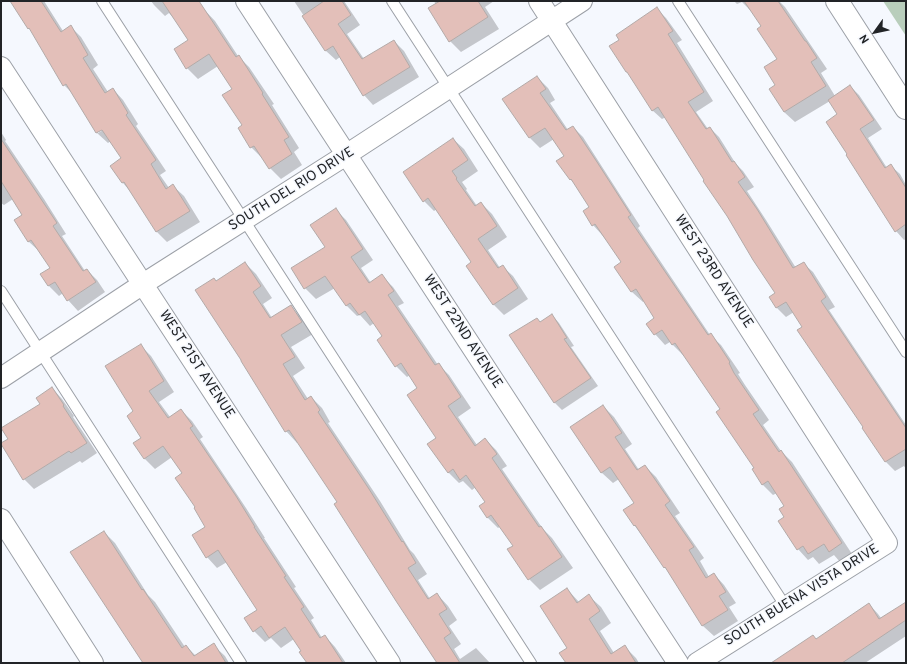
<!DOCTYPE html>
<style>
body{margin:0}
#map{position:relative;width:907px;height:664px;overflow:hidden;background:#f5f8fe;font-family:Overpass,sans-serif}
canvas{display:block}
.frame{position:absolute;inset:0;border:2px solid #222427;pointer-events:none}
.north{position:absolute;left:855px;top:12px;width:40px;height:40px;-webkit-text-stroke:3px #f5f8fe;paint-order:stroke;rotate:237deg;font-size:11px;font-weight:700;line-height:16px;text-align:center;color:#222427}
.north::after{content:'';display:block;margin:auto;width:14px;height:18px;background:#222427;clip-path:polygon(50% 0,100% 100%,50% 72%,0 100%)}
</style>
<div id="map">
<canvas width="907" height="664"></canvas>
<div class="frame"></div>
<div class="north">N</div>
</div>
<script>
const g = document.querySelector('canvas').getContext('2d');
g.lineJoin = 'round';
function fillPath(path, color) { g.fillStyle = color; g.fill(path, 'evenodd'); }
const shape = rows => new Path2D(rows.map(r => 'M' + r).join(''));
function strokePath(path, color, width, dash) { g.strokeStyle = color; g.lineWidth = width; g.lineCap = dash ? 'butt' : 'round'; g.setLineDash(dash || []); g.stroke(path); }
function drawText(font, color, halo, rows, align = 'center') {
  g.font = font + ' Overpass,sans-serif'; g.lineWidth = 3; g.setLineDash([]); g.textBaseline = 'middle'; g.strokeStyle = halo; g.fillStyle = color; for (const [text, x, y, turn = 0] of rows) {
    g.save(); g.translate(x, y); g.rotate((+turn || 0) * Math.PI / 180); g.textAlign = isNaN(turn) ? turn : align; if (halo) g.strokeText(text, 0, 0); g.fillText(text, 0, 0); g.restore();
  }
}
fillPath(shape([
 [883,1,906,1,906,36]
]), '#b9cebc');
fillPath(shape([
 [11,1,44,1,63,31,71,27,81,37,98,65,93,69,108,92,113,89,123,100,138,124,136,126,166,171,160,175,169,188,173,186,184,196,200,222,167,242,157,232,130,191,123,183,112,166,123,159,111,141,108,143,97,133,72,93,64,85,33,32,29,28],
 [107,128,98,133,98,131],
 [151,1,196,1,215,21,238,56,249,67,274,104,272,105,299,148,294,152,302,165,281,179,270,168,263,158,262,158,251,147,233,89,218,66,198,79,187,68,190,40,178,23,169,13,165,16,154,5],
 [294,1,344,1,360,25,347,34,364,59,394,41,404,51,419,77,373,105,364,95,340,57,336,60,326,51,303,17,304,16],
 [434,1,494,1,485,7,499,29,461,52,450,41,436,5],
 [734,1,779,1,785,7,827,69,821,73,835,96,850,86,859,95,882,129,868,138,887,168,891,166,900,174,906,185,906,239,904,240,896,231,838,114,830,101,795,122,784,112,770,89,776,86,779,59,763,26,753,13,742,2,737,4],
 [657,9,666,18,682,40,677,43,713,101,696,112,708,129,710,128,719,137,736,164,743,171,754,187,747,191,766,220,796,268,803,263,813,272,835,307,829,310,906,425,906,469,904,466,895,471,886,462,864,428,865,428,794,312,786,317,777,308,770,297,776,293,666,117,662,119,652,110,620,40],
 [537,77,548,88,555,100,550,103,568,130,573,127,583,137,640,226,638,228,710,335,721,345,740,373,738,374,745,385,769,420,763,425,781,451,792,462,852,554,840,562,834,555,819,564,813,557,808,560,798,549,786,518,786,506,777,493,773,495,763,485,753,470,755,468,722,409,684,354,683,355,670,342,665,345,655,334,656,318,644,301,643,302,632,292,616,267,623,262,603,236,593,225,591,208,576,185,571,180,558,161,565,156,554,139,540,148,530,138],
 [1,132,6,140,5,141,44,199,66,234,62,236,85,271,87,270,97,280,105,292,78,311,68,300,63,293,59,296,49,286,42,275,51,268,40,251,39,251,28,241,23,215,13,199,4,205,1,203],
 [453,139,464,149,478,171,462,182,467,189,466,190,477,206,481,203,492,214,507,237,488,250,500,268,502,266,513,276,528,299,504,315,494,305,467,266,473,262,437,209,434,211,424,201],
 [335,209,346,220,373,260,361,268,371,283,382,276,393,287,404,303,398,306,438,365,438,364,449,375,471,408,458,417,477,445,485,439,496,450,507,466,502,469,543,529,552,538,573,568,540,590,529,579,508,550,514,546,501,526,498,528,487,517,486,502,476,487,472,490,463,481,459,483,448,472,437,438,418,388,410,375,407,377,396,366,378,340,383,337,374,323,370,326,360,315,357,316,346,305,335,288,316,299,305,288,326,247],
 [245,263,256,274,272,298,263,304,272,318,291,307,302,318,313,334,291,347,305,368,293,376,308,399,311,397,322,408,330,422,328,423,380,501,410,550,414,554,427,574,418,580,430,599,437,594,448,606,457,620,449,626,461,644,454,649,460,659,476,648,490,663,439,663,338,502,298,442,297,443,286,431,217,282],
 [552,315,559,323,574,346,571,347,598,386,562,410,555,403,510,336,540,323],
 [140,345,151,356,174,392,159,402,170,417,181,410,192,421,203,437,200,439,246,508,265,538,264,538,296,587,294,588,314,618,311,620,322,638,325,636,335,647,346,663,308,663,302,651,294,639,281,648,271,638,265,642,254,631,259,610,227,562,217,568,207,557,207,527,196,508,183,474,172,457,155,469,144,458,142,438],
 [52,388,62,399,74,416,73,417,97,453,82,463,80,461,34,489,24,479,9,439,41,404],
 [603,406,614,417,632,444,625,449,639,470,645,466,656,477,680,513,675,516,704,558,700,561,709,577,714,574,724,585,736,603,729,607,738,621,714,636,703,626,667,570,624,511,635,503,619,479,613,483,602,473,572,428],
 [104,532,115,543,148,595,155,602,185,647,186,646,196,656,213,645,225,656,229,663,144,663],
 [567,589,579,602,589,596,601,607,611,623,600,631,614,653,624,646,636,658,639,663,567,663,569,648],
 [906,603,906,636,865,663,861,663,859,662,857,663,773,663,816,640,869,604,878,614,881,618]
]), '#0003');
const building = shape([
 [10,1,41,1,61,32,71,25,88,55,83,58,105,93,113,88,128,113,126,115,156,160,151,164,166,189,173,184,190,211,156,232,124,182,122,183,110,166,121,158,102,130,96,133,66,84,63,86,29,28,28,29,10,1],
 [162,1,199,1,236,57,239,55,263,93,262,94,289,137,284,140,292,154,269,169,254,146,250,148,238,128,242,125,222,95,232,89,209,54,186,69,174,49,188,40,162,1],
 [324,1,342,1,351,15,338,24,362,59,394,40,410,67,363,96,333,46,325,51,302,16,324,1],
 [440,1,478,1,488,17,449,42,428,8,440,1],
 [744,1,778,1,805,41,806,41,817,58,811,62,826,86,784,112,769,89,775,85,764,67,777,59,757,29,761,26,744,1],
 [657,7,673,31,668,34,704,92,688,102,706,129,710,127,732,162,734,161,745,177,738,182,757,209,793,268,804,262,826,297,821,301,906,428,906,449,885,462,862,428,863,427,797,330,802,327,786,302,776,308,769,297,775,293,753,260,727,216,703,181,704,180,658,107,652,111,627,72,626,72,609,46,619,40,616,35,657,7],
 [537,76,546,89,540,93,566,130,573,126,597,162,631,215,628,217,708,335,711,333,730,362,729,363,734,373,759,410,753,414,779,452,781,450,842,543,829,552,824,544,808,554,803,546,797,550,778,521,784,517,779,509,784,506,768,481,762,485,752,469,754,468,716,412,720,409,675,343,672,345,662,330,654,335,646,324,654,318,636,289,631,292,614,267,621,262,595,224,592,226,583,211,589,207,571,179,570,180,556,161,564,156,545,128,529,138,502,99,537,76],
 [850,85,874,120,860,129,885,168,891,164,906,188,906,224,895,232,846,155,847,154,826,122,837,114,828,100,850,85],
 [453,138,468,160,452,171,457,178,456,179,475,206,481,202,497,226,478,239,498,268,503,265,518,288,493,305,466,266,471,262,428,198,423,202,403,172,453,138],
 [1,139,57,223,53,226,83,271,87,269,96,282,67,301,55,282,48,286,40,274,50,268,31,240,28,242,14,220,22,215,1,181,1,139],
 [336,208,363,249,351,257,369,283,382,274,394,291,388,295,435,365,439,363,461,397,448,406,475,446,485,438,497,454,492,458,539,527,541,526,562,557,528,580,507,549,513,546,491,515,487,518,479,506,485,502,466,475,460,480,453,469,448,473,427,444,436,438,407,395,417,388,401,363,395,367,377,340,382,336,365,311,359,315,350,303,346,306,325,276,304,289,291,268,325,247,310,225,336,208],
 [245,262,261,286,253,292,270,318,291,305,302,322,281,335,295,357,283,364,305,400,311,396,320,410,318,412,369,489,402,542,403,541,416,563,408,568,428,599,437,593,447,609,439,614,451,633,444,638,460,663,437,663,396,601,355,537,334,504,337,502,289,430,285,432,241,361,241,360,195,290,214,278,216,281,245,262],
 [552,314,567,338,564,339,591,378,554,403,509,335,537,318,540,322,552,314],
 [141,344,164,381,149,391,168,418,181,409,193,426,190,428,236,496,255,527,254,527,286,576,284,577,304,607,301,609,320,638,325,635,343,663,307,663,299,652,301,651,285,627,269,638,261,626,253,632,244,618,257,610,218,550,206,558,192,535,205,527,194,508,195,507,175,478,182,473,163,446,144,459,133,443,141,438,127,416,133,411,105,366,141,344],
 [52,387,64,405,63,406,87,443,71,453,69,451,23,480,1,444,1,443,8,439,1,428,40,404,36,398,52,387],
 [603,405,622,433,615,437,637,470,645,465,670,501,665,505,694,547,689,550,706,578,714,573,726,592,719,596,728,610,702,626,665,567,664,568,635,525,634,526,623,510,634,503,610,467,601,473,570,427,603,405],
 [104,531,142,590,143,589,182,648,186,645,194,656,214,643,226,663,143,663,70,552,104,531],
 [567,588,577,603,589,594,600,611,589,619,611,654,625,645,636,663,566,663,559,653,567,648,540,606,567,588],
 [906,602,906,620,842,663,771,663,813,635,816,639,869,603,879,619,906,602]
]);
fillPath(building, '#e3bfb9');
strokePath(building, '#b3aaa8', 1);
const lane = shape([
 [102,1,531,663],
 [392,1,786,607],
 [678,1,906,352],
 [1,291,241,663]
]);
const street = shape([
 [246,1,678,663],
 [539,1,887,543,697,663],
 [1,67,390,663],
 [1,378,143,284,346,155,582,1],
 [1,519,93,663]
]);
const secondary = shape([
 [837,1,906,108]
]);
strokePath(lane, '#9ca0a7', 12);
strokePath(street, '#9ca0a7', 22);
strokePath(secondary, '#9ca0a7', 24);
strokePath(lane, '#fff', 10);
strokePath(street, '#fff', 20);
strokePath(secondary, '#fff', 22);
drawText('14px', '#222427', '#f5f8fe', [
 ["SOUTH DEL RIO DRIVE",292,190,-32],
 ["WEST 23RD AVENUE",713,272,57],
 ["WEST 22ND AVENUE",462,332,57],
 ["WEST 21ST AVENUE",196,365,57],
 ["SOUTH BUENA VISTA DRIVE",802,596,-32]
]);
</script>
